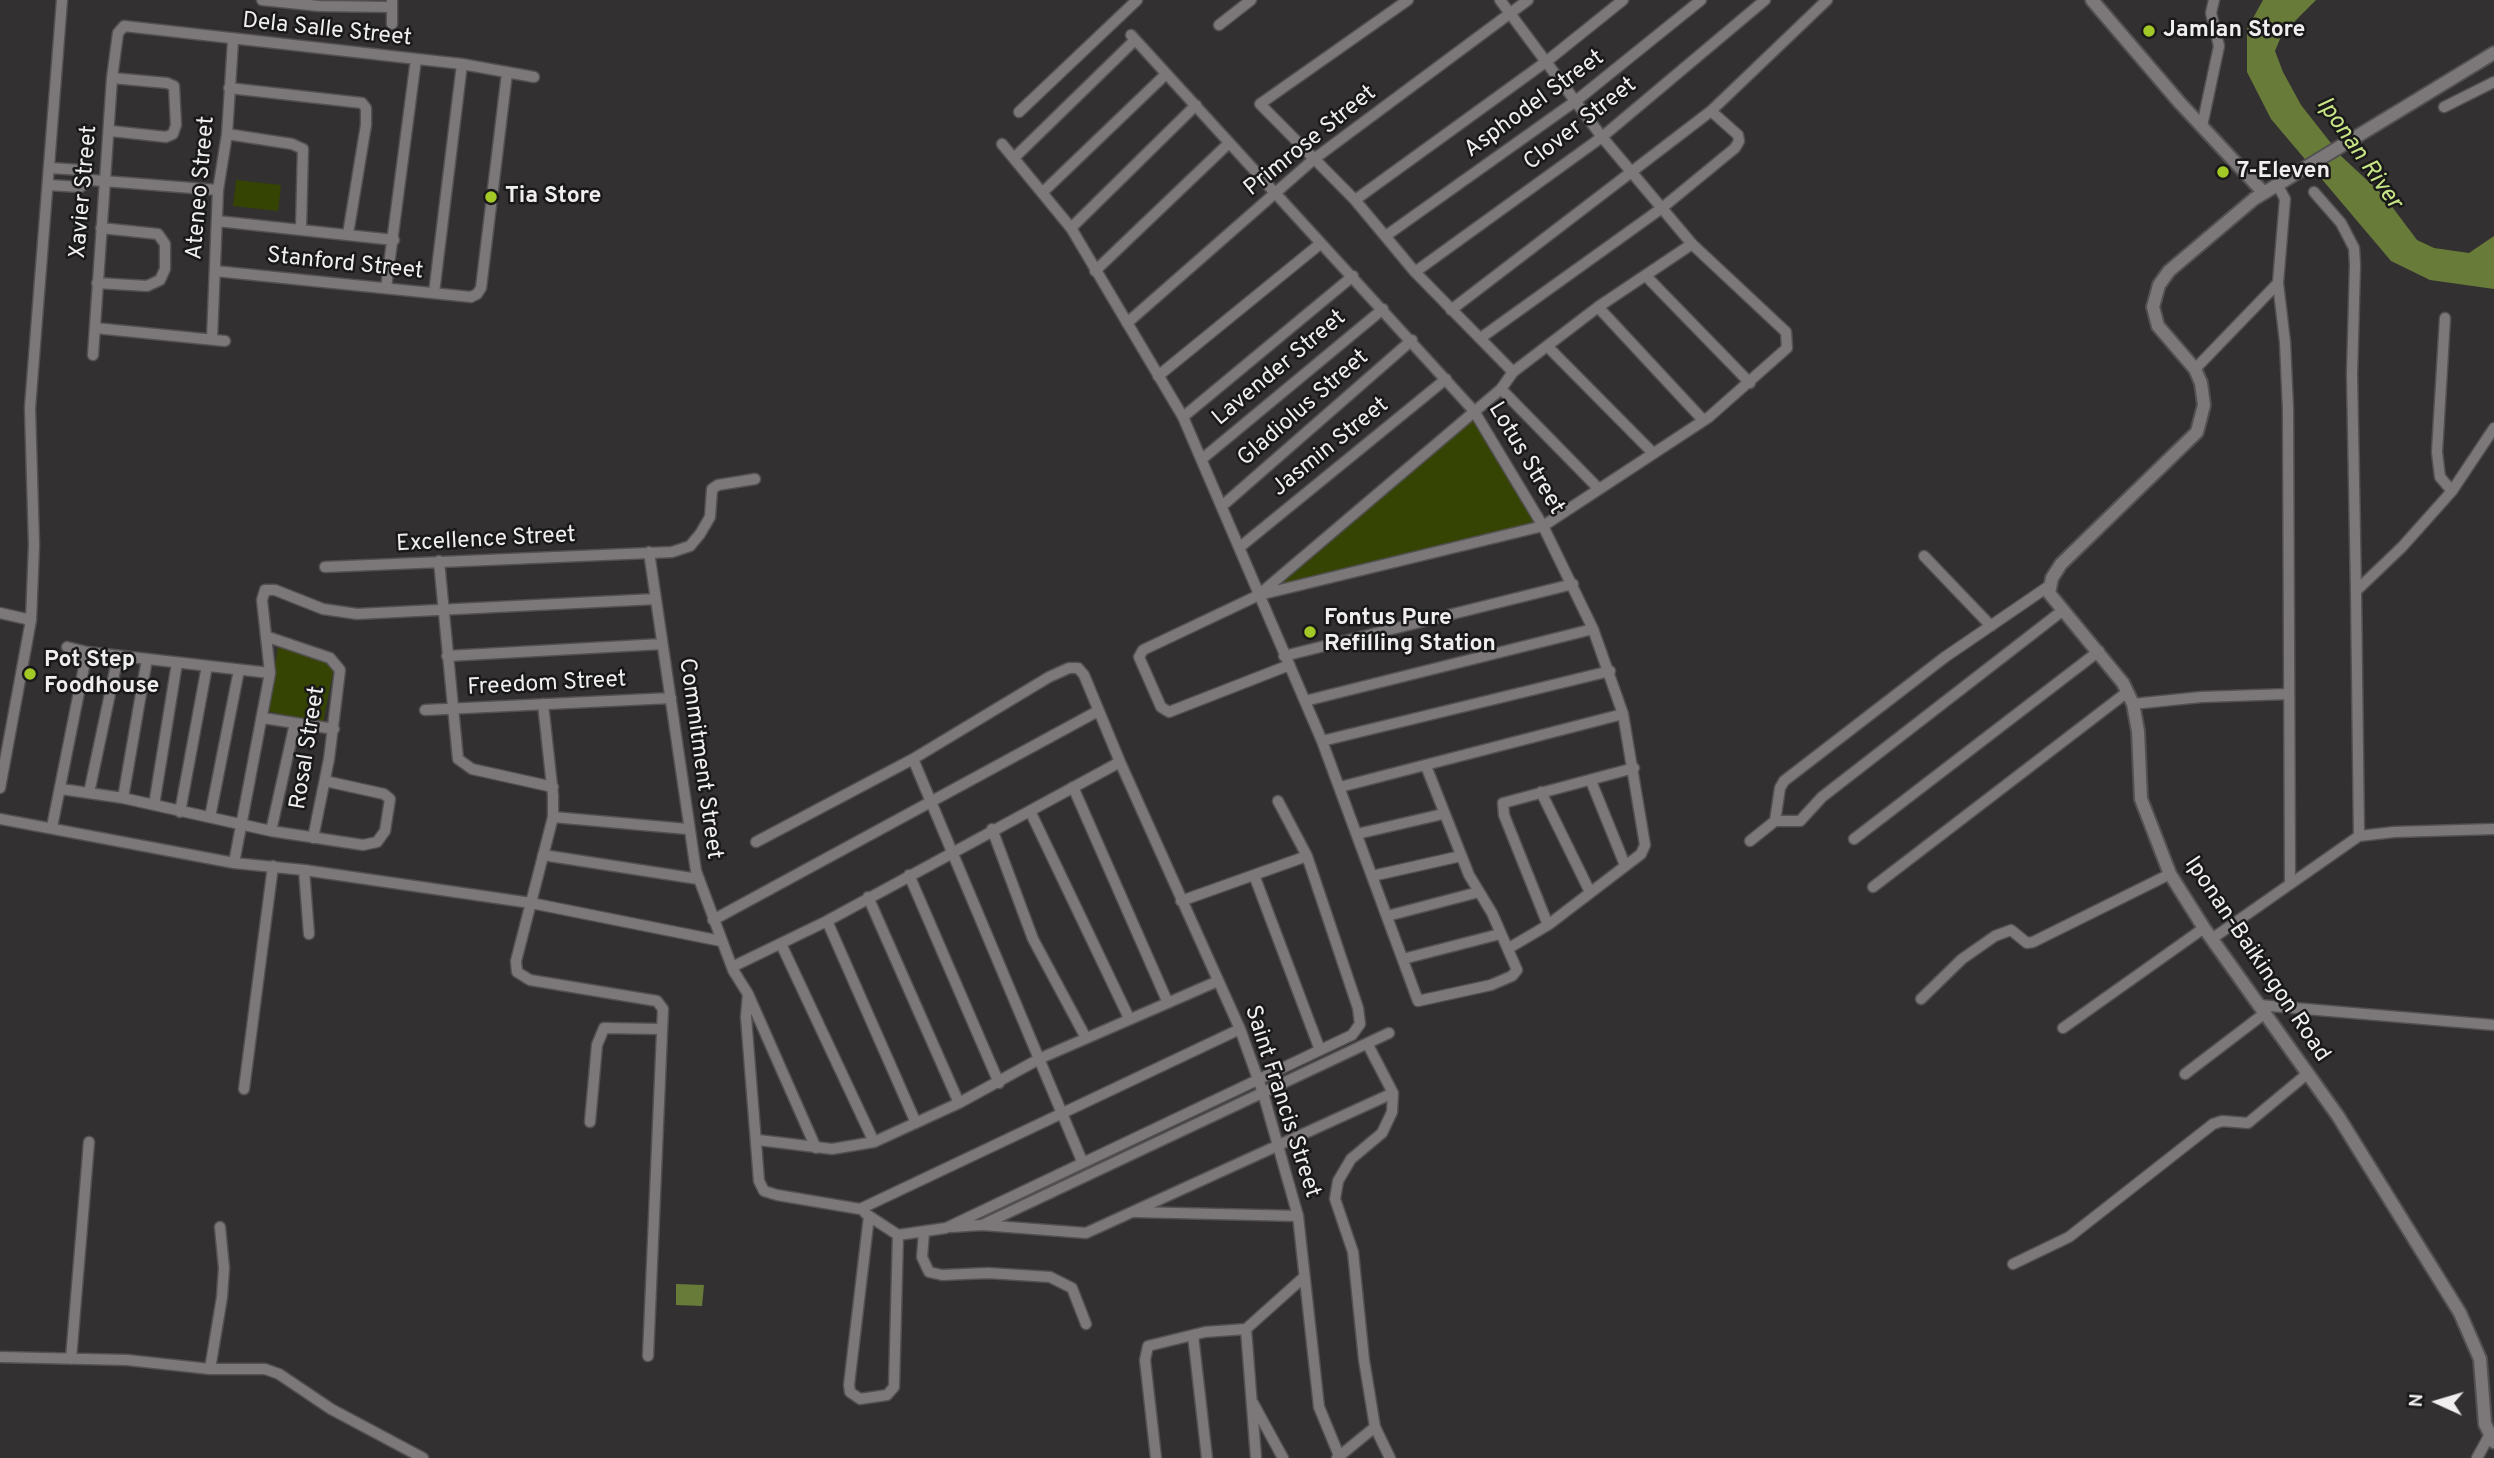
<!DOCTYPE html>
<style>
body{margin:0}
#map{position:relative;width:2494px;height:1458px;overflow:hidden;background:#333031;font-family:Overpass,sans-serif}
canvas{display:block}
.north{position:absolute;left:2403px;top:1367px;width:70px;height:70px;-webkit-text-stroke:5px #1a1919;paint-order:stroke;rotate:274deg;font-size:19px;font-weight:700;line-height:28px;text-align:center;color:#f0eeef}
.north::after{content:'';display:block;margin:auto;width:24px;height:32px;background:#f0eeef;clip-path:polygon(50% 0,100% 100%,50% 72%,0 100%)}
</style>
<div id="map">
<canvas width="2494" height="1458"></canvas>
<div class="north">N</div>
</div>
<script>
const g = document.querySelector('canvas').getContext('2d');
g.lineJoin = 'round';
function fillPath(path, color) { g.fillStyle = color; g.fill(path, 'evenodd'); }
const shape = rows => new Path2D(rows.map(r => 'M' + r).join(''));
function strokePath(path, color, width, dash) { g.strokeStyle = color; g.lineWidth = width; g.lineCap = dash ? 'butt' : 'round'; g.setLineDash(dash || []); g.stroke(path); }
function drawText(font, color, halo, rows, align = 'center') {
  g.font = font + ' Overpass,sans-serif'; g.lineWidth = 5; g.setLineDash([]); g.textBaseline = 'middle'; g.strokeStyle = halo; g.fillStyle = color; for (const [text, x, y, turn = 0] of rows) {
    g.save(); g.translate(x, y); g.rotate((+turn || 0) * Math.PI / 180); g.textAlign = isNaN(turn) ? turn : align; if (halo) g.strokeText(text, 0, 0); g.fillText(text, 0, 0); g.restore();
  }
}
fillPath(shape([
 [236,180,281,185,278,211,233,206],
 [1474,418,1535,523,1280,585],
 [278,646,335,662,323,724,268,711]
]), '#354403');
fillPath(shape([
 [2263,0,2316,0,2282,34,2275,51,2283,72,2301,105,2341,156,2384,196,2417,240,2434,248,2469,253,2494,236,2494,289,2430,280,2391,261,2271,119,2247,72,2247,29],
 [676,1284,704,1285,702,1306,676,1305]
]), '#687b39');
const minor = shape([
 [262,0,319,6,392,7],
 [392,0,392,24],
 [1408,0,1260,104,1355,200,1415,272,1513,372],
 [1219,25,1251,0],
 [1131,35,1474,411,1543,526,1593,629,1623,714,1645,845,1641,854,1548,925,1509,948],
 [229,88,362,103,366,108,366,125,348,234],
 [2444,107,2494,82],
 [1019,112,1137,0],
 [2202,126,2219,46,2211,13,2214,0],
 [111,131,166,137,173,134,176,125,174,86,167,83,112,78],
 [227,134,292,144,303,149,301,229],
 [1002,144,1071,228,1183,417,1322,741,1418,1001,1491,985,1512,976,1517,970,1492,913,1469,875,1426,766],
 [1015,157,1135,40],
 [51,168,81,170,91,180],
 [2277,184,2285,199,2278,283,2285,342,2288,409,2290,882],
 [49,185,80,187,91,180,218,190],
 [1043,192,1165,75],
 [2314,192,2341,223,2354,248,2355,265,2352,374,2356,591],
 [1355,200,1547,61,1623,0],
 [217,221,394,240],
 [1071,228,1196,105],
 [1387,235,1577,100,1701,0],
 [215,271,471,297,477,294,481,288,507,73],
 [1095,271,1229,143],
 [1415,272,1602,137,1765,0],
 [1646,276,1750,383],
 [97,283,147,286,160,280,165,269,165,244,158,234,101,228],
 [386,288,416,59],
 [434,293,462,64],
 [1598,307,1703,420],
 [1451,310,1711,111,1827,0],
 [2445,318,2437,452,2440,477,2452,491],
 [1127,323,1314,159,1528,0],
 [95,328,225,341],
 [1482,337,1662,208,1735,148,1739,141,1738,135,1711,111],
 [212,339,218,190,227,134,233,41],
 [1548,347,1653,453],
 [93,355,112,78,118,33,124,26,462,64,534,77],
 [2195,369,2278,283],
 [1158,376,1320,244],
 [1501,389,1598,488],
 [1183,417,1353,276],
 [1202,459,1383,309],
 [1222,506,1412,340],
 [1240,547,1446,379],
 [649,552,696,871,733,970,748,994,816,1148],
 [1924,556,1991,626],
 [439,561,458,759,472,769,553,787],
 [325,567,672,552,690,546,700,534,710,517,712,489,718,485,755,479],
 [1262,592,1501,389,1513,372,1598,307,1692,244],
 [0,613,31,620],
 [268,637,330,658,340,670,329,759,313,838],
 [67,647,87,652,270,673],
 [447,656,662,644],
 [1284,656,1573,584],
 [1287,666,1169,712,1161,707,1139,657,1143,650,1259,595,1543,526,1709,417,1787,348,1786,332,1692,244,1602,137,1500,0],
 [1305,701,1593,629],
 [543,704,553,795,553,817,516,961,517,972,530,980,657,1001,663,1009,648,1356],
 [2133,704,2201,697,2289,694],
 [425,710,671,698],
 [263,718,334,729],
 [1322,741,1610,671],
 [913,759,1082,1161],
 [1591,781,1625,865],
 [1073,787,1168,1003],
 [1340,787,1623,714],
 [0,788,31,620,34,545,30,408,62,0],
 [61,789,123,798,271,831,363,845,377,842,385,831,390,799,384,794,325,781],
 [1541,792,1590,892],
 [89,793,118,656],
 [123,798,147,659],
 [154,805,177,663],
 [1030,811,1129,1018],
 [180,812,207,666],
 [210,817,239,670],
 [553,817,687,829],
 [0,819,234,863,304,870,531,903,721,941],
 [1775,821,1780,788,1784,781,1945,657,2049,586],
 [52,827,87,652],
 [992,829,1033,939,1086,1038],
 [271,831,295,723],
 [1357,834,1443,814],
 [2359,836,2356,591,2402,547,2452,491,2494,428],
 [1854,839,2099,651],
 [1750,841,1775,821,1800,821,1822,797,2062,611],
 [756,842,913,759,1049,677,1069,668,1078,668,1084,675,1120,762,1240,1029,1263,1093,1298,1216,1319,1407,1340,1458],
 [543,855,698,879],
 [234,863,270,673,262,600,265,590,275,590,323,609,357,614,656,599],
 [304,870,309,934],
 [909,875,999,1083],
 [1254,875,1320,1050],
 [1372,876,1461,856],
 [1873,887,2126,693],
 [868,897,959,1103],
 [1181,901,1307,856],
 [1387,916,1479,892],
 [713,920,1098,711],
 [827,921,916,1123],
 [1548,925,1504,815,1503,803,1634,768],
 [2213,938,2359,836,2394,832,2494,829],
 [781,944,874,1142],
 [1403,959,1500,934],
 [732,967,827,921,1120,762],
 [748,994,746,1017,759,1181,764,1191,777,1195,860,1209,1240,1029],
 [1921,999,1962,959,1995,936,2011,930,2027,943,2033,942,2170,874],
 [2259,1005,2494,1025],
 [2063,1028,2204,928],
 [1368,1045,1393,1093,1392,1112,1382,1133,1351,1159,1338,1181,1335,1199,1353,1252,1364,1360,1375,1427,1390,1458],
 [2185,1074,2265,1013],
 [244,1089,273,866],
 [590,1122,597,1045,604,1028,660,1029],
 [758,1140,832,1149,874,1142,959,1103,1041,1058,1218,981],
 [1134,1212,1298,1216],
 [865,1213,869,1216,849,1385,850,1392,860,1399,887,1395,894,1387,898,1235],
 [869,1216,898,1235,946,1228,1352,1035,1360,1024,1358,1008,1307,856,1278,801],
 [982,1225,1389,1033],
 [952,1227,982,1225,1086,1233,1393,1093],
 [924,1232,922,1257,929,1272,942,1275,988,1273,1050,1277,1072,1288,1086,1324],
 [2013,1264,2069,1237,2213,1124,2222,1121,2248,1123,2307,1074],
 [1193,1335,1207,1458],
 [0,1357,127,1360,210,1369,265,1369,279,1374,331,1409,423,1458],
 [71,1359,89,1142],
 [210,1369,222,1297,224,1268,220,1227],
 [1253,1403,1283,1458],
 [1156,1458,1145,1360,1148,1346,1205,1332,1246,1329],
 [1256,1458,1246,1329,1304,1277],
 [1337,1458,1375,1427],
 [2477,1458,2489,1436]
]);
const tertiary = shape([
 [2092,0,2180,103,2264,193],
 [2494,53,2254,199,2169,271,2159,285,2153,307,2158,326,2195,369,2201,383,2204,405,2197,432,2061,564,2052,578,2049,593,2123,683,2133,704,2138,731,2141,799,2170,874,2204,928,2338,1116,2460,1313,2480,1359,2485,1424,2494,1442]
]);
strokePath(minor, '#525051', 13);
strokePath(tertiary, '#525051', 16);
strokePath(minor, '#7c7879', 10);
strokePath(tertiary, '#7c7879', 12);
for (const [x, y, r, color] of [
 [2149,31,7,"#a3c927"],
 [2223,172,7,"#a3c927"],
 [491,197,7,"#a3c927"],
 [1310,632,7,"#a3c927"],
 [30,674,7,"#a3c927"]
]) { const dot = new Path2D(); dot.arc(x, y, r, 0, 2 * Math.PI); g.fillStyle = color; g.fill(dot); strokePath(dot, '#1a1919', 2.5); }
drawText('23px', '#f0eeef', '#1a1919', [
 ["Dela Salle Street",327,31,6],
 ["Asphodel Street",1535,105,-36],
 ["Clover Street",1581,125,-38],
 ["Primrose Street",1311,142,-39],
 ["Ateneo Street",202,188,-85],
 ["Xavier Street",85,192,-85],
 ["Stanford Street",345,265,6],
 ["Lavender Street",1280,369,-40],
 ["Gladiolus Street",1304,409,-41],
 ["Jasmin Street",1331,448,-39],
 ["Lotus Street",1525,459,59],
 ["Excellence Street",486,541,-3],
 ["Freedom Street",547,685,-3],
 ["Rosal Street",309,748,-81],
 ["Commitment Street",699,759,82],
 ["Iponan-Baikingon Road",2256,960,56],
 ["Saint Francis Street",1281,1102,72]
]);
drawText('bold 23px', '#f0eeef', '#1a1919', [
 ["Jamlan Store",2163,31],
 ["7-Eleven",2237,172],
 ["Tia Store",505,197],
 ["Fontus Pure",1324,619],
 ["Refilling Station",1324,645],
 ["Pot Step",44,661],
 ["Foodhouse",44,687]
], 'left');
drawText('italic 24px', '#c9e687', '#1a1919', [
 ["Iponan River",2358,154,55]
]);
</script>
